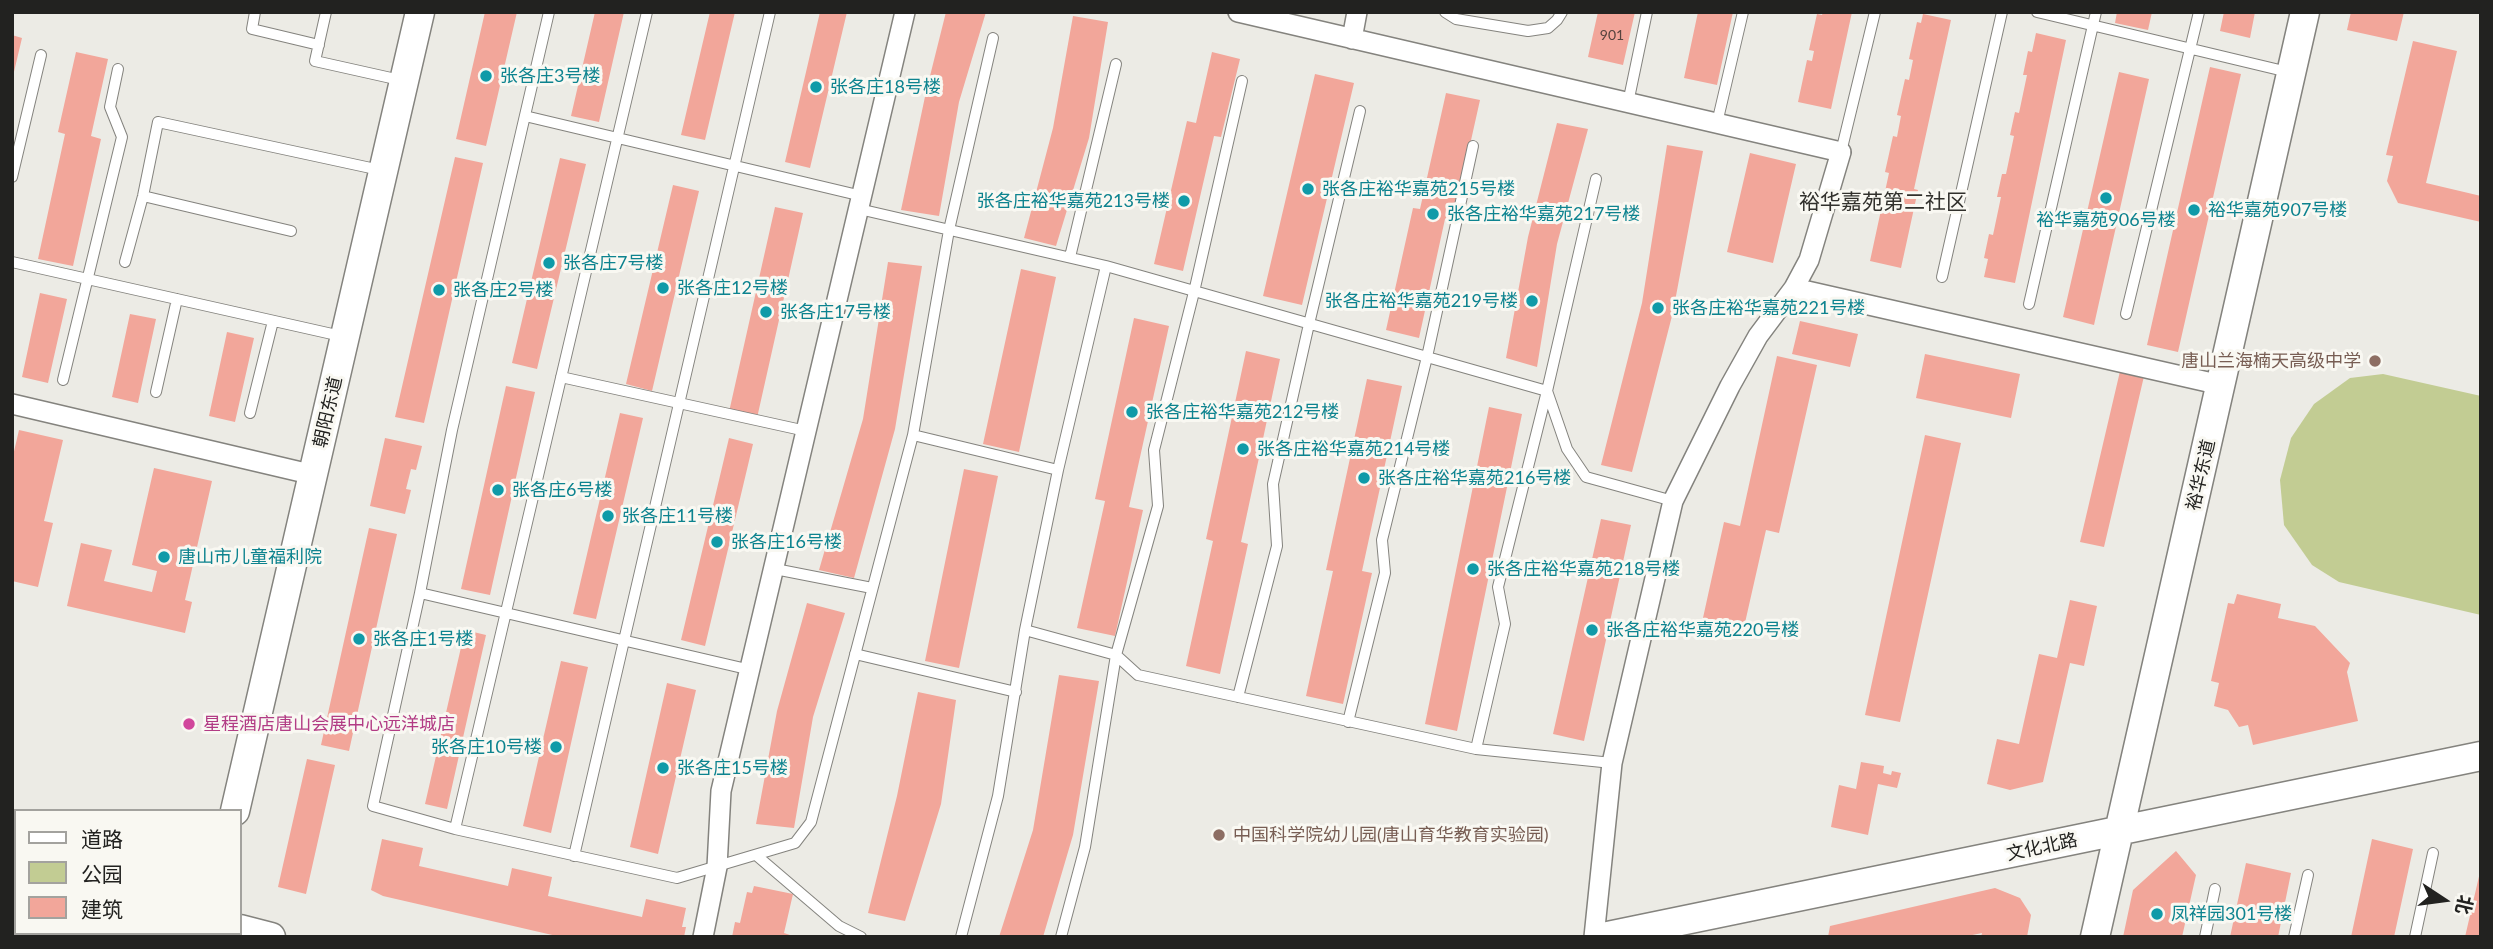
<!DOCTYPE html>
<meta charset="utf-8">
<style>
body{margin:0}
#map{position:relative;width:2493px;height:949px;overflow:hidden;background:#ecebe5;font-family:Lato,"Noto Sans SC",sans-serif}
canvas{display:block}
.frame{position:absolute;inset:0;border:14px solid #222220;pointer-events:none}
.legend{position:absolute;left:14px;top:809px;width:228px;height:126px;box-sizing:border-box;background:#f9f8f2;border:2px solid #a3a29e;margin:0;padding:9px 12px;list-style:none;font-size:21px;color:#222220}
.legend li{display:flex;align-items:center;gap:14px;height:35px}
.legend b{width:35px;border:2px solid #a3a29e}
.north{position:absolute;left:2409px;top:865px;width:70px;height:70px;-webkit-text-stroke:5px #f9f8f2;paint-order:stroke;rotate:103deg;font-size:19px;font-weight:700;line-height:28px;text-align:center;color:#222220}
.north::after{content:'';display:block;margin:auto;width:24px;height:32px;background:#222220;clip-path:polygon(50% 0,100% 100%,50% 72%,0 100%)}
</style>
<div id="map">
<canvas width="2493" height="949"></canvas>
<div class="frame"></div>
<ul class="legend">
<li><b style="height:9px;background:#fff"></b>道路</li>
<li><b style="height:19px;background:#c2cc93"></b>公园</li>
<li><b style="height:19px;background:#f2a69a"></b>建筑</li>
</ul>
<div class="north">北</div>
</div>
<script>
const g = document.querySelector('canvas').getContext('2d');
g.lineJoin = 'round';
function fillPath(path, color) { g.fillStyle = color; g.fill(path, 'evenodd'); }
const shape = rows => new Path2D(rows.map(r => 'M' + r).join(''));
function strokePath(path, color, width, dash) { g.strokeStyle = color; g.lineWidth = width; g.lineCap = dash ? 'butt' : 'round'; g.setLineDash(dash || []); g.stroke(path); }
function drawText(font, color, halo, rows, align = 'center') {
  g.font = font + ' Lato,"Noto Sans SC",sans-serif'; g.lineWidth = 6; g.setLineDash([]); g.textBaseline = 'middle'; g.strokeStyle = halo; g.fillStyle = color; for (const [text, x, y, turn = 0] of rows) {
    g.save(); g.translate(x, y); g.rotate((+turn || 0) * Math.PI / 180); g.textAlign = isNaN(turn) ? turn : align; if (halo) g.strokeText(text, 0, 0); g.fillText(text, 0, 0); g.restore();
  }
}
fillPath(shape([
 [2383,374,2481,396,2481,615,2339,582,2312,565,2284,525,2280,480,2291,438,2314,404,2350,378]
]), '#c2cc93');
fillPath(shape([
 [485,12,517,12,486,146,456,139],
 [595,12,624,12,599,122,571,116],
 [710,12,735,12,705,140,681,135],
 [820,12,847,12,810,168,785,162],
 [946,12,986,12,959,102,939,216,901,210,926,92],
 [1598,12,1635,12,1623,65,1588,57],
 [1698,12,1733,12,1717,85,1684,78],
 [1823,12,1852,12,1831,109,1798,102,1807,60,1812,61,1814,51,1809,50,1817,14,1822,15],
 [2117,12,2152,12,2148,30,2115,23],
 [2224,12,2255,12,2250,38,2220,31],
 [2351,12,2404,12,2397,41,2347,30],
 [1923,14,1951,20,1914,189,1918,190,1901,268,1870,261,1889,173,1885,172,1893,136,1897,137,1901,116,1897,115,1905,79,1909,80,1913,60,1909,59,1917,22,1921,23],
 [1073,16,1108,22,1089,138,1056,246,1024,238,1053,128],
 [2036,33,2066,40,2015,283,1984,277,1988,259,1984,258,1989,234,1993,235,2001,197,1997,197,2002,174,2006,174,2014,136,2010,135,2015,112,2019,113,2027,75,2023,75,2028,51,2032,52],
 [12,35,22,38,13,76,12,76],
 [2413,41,2457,51,2426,183,2481,196,2481,222,2398,203,2387,181,2393,156,2386,155],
 [76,52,108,59,91,136,101,139,73,266,38,259,65,134,58,132],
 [1212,52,1240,59,1221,137,1214,136,1183,271,1154,264,1187,121,1196,123],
 [2210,67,2241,74,2178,352,2147,345],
 [2119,72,2149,79,2094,325,2063,317],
 [1315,74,1354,83,1302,305,1263,296],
 [1446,93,1480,100,1453,221,1445,219,1419,338,1386,330,1413,208,1420,209],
 [1557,123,1588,129,1557,244,1537,367,1506,358,1528,237],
 [1667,145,1703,151,1673,312,1632,472,1601,465,1642,303],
 [1750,153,1796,164,1773,263,1727,252],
 [455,157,483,163,424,423,395,417],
 [560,158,586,164,537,369,512,363],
 [673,185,699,191,652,391,626,384],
 [775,207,803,213,757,418,729,412],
 [888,262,922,266,895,429,854,578,819,570,863,419],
 [1021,269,1056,277,1019,452,983,444],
 [40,293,67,299,48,383,22,377],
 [130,314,156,319,138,403,112,397],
 [1134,318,1169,326,1129,507,1143,510,1115,636,1077,628,1105,501,1095,499],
 [1800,321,1858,334,1850,367,1792,354],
 [227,332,254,338,235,422,209,416],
 [1246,351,1280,359,1241,542,1248,544,1220,674,1186,666,1213,541,1206,539],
 [1925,354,2020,374,2011,418,1916,398],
 [1777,356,1817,365,1779,533,1766,530,1742,636,1701,627,1724,522,1740,526],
 [2121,367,2145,372,2104,547,2080,542],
 [1367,379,1402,386,1362,571,1372,573,1343,704,1306,696,1333,571,1326,570],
 [506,386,535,392,490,595,461,589],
 [1489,407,1522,414,1457,731,1425,724],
 [620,413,643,418,596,619,573,614],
 [19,430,63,440,44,521,53,523,38,587,12,581,12,460],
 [1925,435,1961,443,1900,722,1865,715],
 [385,438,422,446,416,470,411,469,406,489,411,490,405,514,370,506],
 [729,438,753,444,705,646,681,640],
 [154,468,212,481,185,600,192,602,185,633,67,606,81,543,112,550,104,581,152,592,157,571,132,565],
 [964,469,998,476,959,668,925,661],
 [1601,519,1631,525,1584,741,1553,734],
 [369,528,397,534,349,751,321,745],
 [2237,594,2281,604,2278,618,2315,626,2350,663,2347,672,2358,721,2253,745,2248,725,2239,727,2228,710,2214,706,2219,683,2211,681,2228,603,2234,604],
 [2070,600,2097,606,2084,666,2070,663,2043,782,2010,790,1987,784,1997,739,2019,744,2039,654,2057,658],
 [807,603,845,613,813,717,794,828,756,824,777,711],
 [465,630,486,635,447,809,425,804],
 [561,661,588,667,551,833,523,826],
 [1059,675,1099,681,1073,835,1043,937,999,937,1033,830],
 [667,683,696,690,658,854,630,847],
 [918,692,956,700,941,804,905,921,868,913,897,796],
 [307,759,335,765,306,894,278,887],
 [1861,762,1884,766,1883,773,1891,775,1892,771,1901,773,1897,788,1878,784,1868,835,1831,827,1839,785,1856,789],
 [382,839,423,848,419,866,508,886,512,868,552,877,548,896,642,917,646,899,686,908,682,927,686,927,684,937,561,937,383,896,371,890],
 [2372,839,2413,849,2394,937,2351,937],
 [2176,851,2196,875,2182,937,2123,937,2133,890],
 [2246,863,2291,873,2278,937,2230,937],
 [2480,872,2481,937,2465,937],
 [754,886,793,894,784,933,796,937,732,937,735,922,740,923,747,892,752,893],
 [1995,888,2020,898,2031,915,2027,937,1981,937,1982,933,1963,937,1828,937,1830,926]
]), '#f2a69a');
const lane = shape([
 [255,12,252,29,319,45],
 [326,12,315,61,400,80],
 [1445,12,1456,19,1528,31,1548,28,1557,20,1562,12],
 [2037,12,2288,72],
 [1628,103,1647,12],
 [525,116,862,196],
 [1717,123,1743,12],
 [1841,152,1875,12],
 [12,177,41,55],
 [143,196,291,231],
 [859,209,1106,266,1547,391,1567,449,1586,477,1673,501],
 [1070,257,1116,64],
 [12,262,341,336],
 [125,262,143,196,158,122,380,170],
 [1942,277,2002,12],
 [2029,304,2096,12],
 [2126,314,2199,12],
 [561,377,806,431],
 [63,380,122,137,110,107,118,69],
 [156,392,177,299],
 [250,413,273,321],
 [913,435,1058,470],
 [775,569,872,588],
 [420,593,452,430,549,12],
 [1025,630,1116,655,1138,675,1476,749,1612,763],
 [855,654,1016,692],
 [751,670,420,593,373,806,455,829,677,878,795,843,811,822,913,435,949,230,993,38],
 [1238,697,1277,546,1273,484,1309,324,1360,111],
 [1348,722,1385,573,1382,540,1427,357,1473,146],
 [1476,749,1505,624,1498,587,1547,391,1596,179],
 [455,829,647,12],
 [756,855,839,926,861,937],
 [574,856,770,12],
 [961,937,998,796,1025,630,1058,470,1106,266],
 [1061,937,1085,847,1116,655,1158,506,1154,450,1194,292,1242,81],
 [2205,937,2215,889],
 [2294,937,2308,875],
 [2415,937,2433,853]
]);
const street = shape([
 [1238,12,1841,152,1809,260,1794,288,1758,336,1730,386,1673,501,1612,763,1594,937],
 [1352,39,1357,12],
 [1794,288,2221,385],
 [12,404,314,475],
 [12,850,16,851],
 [703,937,717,867,721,791,905,12]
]);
const secondary = shape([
 [235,811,420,12],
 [12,880,16,881],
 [240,929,271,937],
 [206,937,207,933],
 [1603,937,2481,756],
 [2095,937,2305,12]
]);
strokePath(lane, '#84837e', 12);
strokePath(street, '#84837e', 22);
strokePath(secondary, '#84837e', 31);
strokePath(lane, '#fff', 10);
strokePath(street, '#fff', 19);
strokePath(secondary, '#fff', 28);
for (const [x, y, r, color] of [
 [486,76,7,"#0f9aa8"],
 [816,87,7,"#0f9aa8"],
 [1308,189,7,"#0f9aa8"],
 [2106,198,7,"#0f9aa8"],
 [1184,201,7,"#0f9aa8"],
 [2194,210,7,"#0f9aa8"],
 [1433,214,7,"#0f9aa8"],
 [549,263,7,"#0f9aa8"],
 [663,288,7,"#0f9aa8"],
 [439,290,7,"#0f9aa8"],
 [1532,301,7,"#0f9aa8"],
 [1658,308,7,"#0f9aa8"],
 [766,312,7,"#0f9aa8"],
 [2375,361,7,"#8d6e63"],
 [1132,412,7,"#0f9aa8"],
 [1243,449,7,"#0f9aa8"],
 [1364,478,7,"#0f9aa8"],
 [498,490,7,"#0f9aa8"],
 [608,516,7,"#0f9aa8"],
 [717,542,7,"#0f9aa8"],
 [164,557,7,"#0f9aa8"],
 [1473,569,7,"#0f9aa8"],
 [1592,630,7,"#0f9aa8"],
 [359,639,7,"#0f9aa8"],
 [189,724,7,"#d1479c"],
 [556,747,7,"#0f9aa8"],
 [663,768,7,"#0f9aa8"],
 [1219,835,7,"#8d6e63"],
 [2157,914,7,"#0f9aa8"]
]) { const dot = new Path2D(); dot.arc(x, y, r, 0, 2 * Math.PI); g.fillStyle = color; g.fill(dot); strokePath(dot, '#f9f8f2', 2.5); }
drawText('14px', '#56433e', null, [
 ["901",1612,35]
]);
drawText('18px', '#0d838f', '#f9f8f2', [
 ["张各庄3号楼",500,76],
 ["张各庄18号楼",830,87],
 ["张各庄裕华嘉苑215号楼",1322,189],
 ["张各庄裕华嘉苑213号楼",1170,201,"right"],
 ["裕华嘉苑907号楼",2208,210],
 ["张各庄裕华嘉苑217号楼",1447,214],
 ["裕华嘉苑906号楼",2106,220,"center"],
 ["张各庄7号楼",563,263],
 ["张各庄12号楼",677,288],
 ["张各庄2号楼",453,290],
 ["张各庄裕华嘉苑219号楼",1518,301,"right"],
 ["张各庄裕华嘉苑221号楼",1672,308],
 ["张各庄17号楼",780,312],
 ["张各庄裕华嘉苑212号楼",1146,412],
 ["张各庄裕华嘉苑214号楼",1257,449],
 ["张各庄裕华嘉苑216号楼",1378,478],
 ["张各庄6号楼",512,490],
 ["张各庄11号楼",622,516],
 ["张各庄16号楼",731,542],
 ["唐山市儿童福利院",178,557],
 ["张各庄裕华嘉苑218号楼",1487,569],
 ["张各庄裕华嘉苑220号楼",1606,630],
 ["张各庄1号楼",373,639],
 ["张各庄10号楼",542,747,"right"],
 ["张各庄15号楼",677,768],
 ["凤祥园301号楼",2171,914]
], 'left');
drawText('18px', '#785e54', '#f9f8f2', [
 ["唐山兰海楠天高级中学",2361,361],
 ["中国科学院幼儿园(唐山育华教育实验园)",1233,835,"left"]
], 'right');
drawText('18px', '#222220', '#f9f8f2', [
 ["朝阳东道",328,412,-77],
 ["裕华东道",2201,475,-77],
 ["文化北路",2042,847,-12]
]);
drawText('18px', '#b23c85', '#f9f8f2', [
 ["星程酒店唐山会展中心远洋城店",203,724]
], 'left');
drawText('21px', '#31302c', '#f9f8f2', [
 ["裕华嘉苑第二社区",1883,202]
]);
</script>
